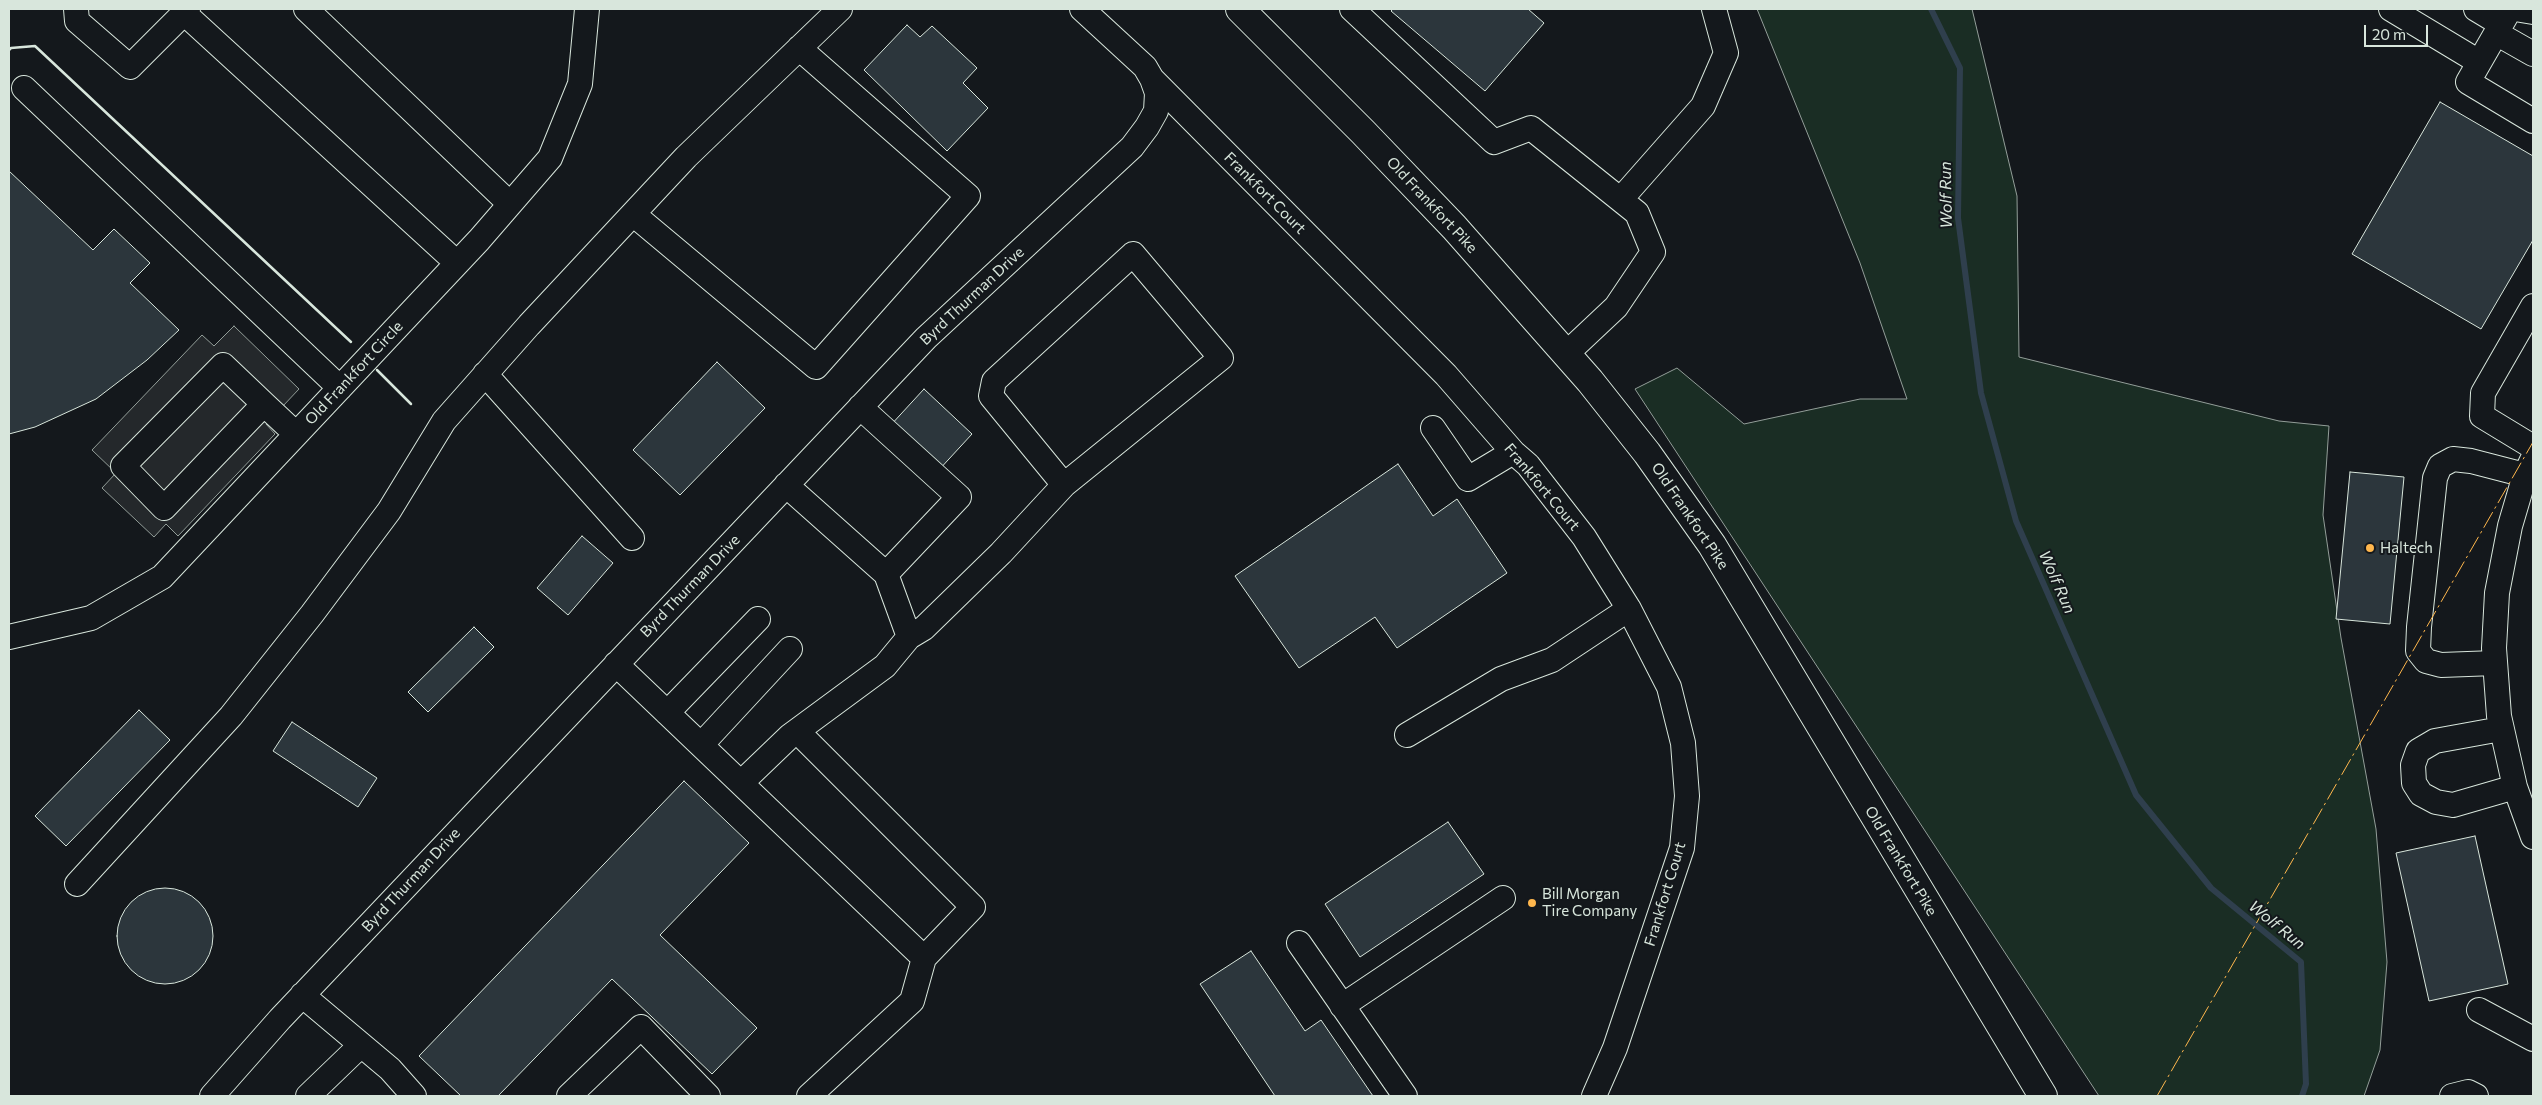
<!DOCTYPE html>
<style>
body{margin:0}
#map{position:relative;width:2542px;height:1105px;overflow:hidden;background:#14181c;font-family:Commissioner,sans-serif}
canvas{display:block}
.frame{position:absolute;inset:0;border:10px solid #d8e6dc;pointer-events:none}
.scale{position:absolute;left:2364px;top:25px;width:64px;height:22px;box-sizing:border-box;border:2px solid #d8e6dc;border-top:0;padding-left:6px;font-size:15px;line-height:18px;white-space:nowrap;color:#d8e6dc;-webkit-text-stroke:4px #14181c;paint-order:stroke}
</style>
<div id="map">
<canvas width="2542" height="1105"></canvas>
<div class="frame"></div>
<div class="scale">20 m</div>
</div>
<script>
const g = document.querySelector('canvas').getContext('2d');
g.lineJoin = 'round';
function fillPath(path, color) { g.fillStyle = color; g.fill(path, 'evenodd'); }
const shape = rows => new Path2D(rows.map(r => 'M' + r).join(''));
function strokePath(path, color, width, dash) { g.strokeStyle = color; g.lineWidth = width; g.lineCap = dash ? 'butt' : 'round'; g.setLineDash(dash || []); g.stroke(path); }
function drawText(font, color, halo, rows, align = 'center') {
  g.font = font + ' Commissioner,sans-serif'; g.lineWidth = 4; g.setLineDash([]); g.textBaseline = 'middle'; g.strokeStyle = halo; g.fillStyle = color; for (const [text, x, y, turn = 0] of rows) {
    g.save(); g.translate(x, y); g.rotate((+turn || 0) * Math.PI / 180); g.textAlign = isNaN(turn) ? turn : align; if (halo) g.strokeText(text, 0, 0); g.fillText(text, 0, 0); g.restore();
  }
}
const green = shape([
 [1757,9,1972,9,2017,196,2019,357,2279,421,2329,426,2323,515,2341,638,2376,829,2387,962,2380,1050,2364,1096,2099,1096,1635,389,1677,368,1744,424,1860,399,1907,399,1860,263,1757,9]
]);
fillPath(green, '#1a2d24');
strokePath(green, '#939e99', 1);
const parking = shape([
 [234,326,299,389,266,424,275,434,178,536,166,524,154,537,102,488,116,473,92,450,202,335,214,346,234,326]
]);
fillPath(parking, '#24282b');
strokePath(parking, '#939e99', 1);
strokePath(shape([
 [1931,9,1960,68,1958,218,1981,393,2016,521,2136,795,2211,888,2301,962,2306,1084,2302,1096]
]), '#2f3f4d', 6);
const building = shape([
 [1393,9,1528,9,1544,23,1485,91,1391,11,1393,9],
 [907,25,920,37,932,26,977,68,963,83,988,108,947,151,864,70,907,25],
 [2440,102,2533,156,2533,240,2481,329,2352,254,2440,102],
 [9,171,93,250,114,229,150,263,130,283,179,330,147,360,96,399,35,427,9,434,9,171],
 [717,362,765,408,680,495,633,450,717,362],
 [924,389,972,434,937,472,889,427,924,389],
 [1398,464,1433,516,1457,499,1507,573,1397,648,1375,617,1299,668,1235,576,1398,464],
 [2350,472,2404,477,2390,624,2336,619,2350,472],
 [582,536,613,563,568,615,537,588,582,536],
 [474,627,494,647,428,712,408,692,474,627],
 [139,710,170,740,66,846,35,816,139,710],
 [292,722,377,778,358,807,273,751,292,722],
 [684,781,749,843,660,935,757,1028,712,1074,612,979,498,1096,461,1096,419,1056,684,781],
 [1448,822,1484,874,1360,957,1325,904,1448,822],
 [2475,836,2508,984,2429,1001,2396,853,2475,836],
 '117 936a48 48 0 1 1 96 0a48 48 0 1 1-96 0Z',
 [1251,951,1305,1031,1321,1020,1373,1096,1275,1096,1200,984,1251,951]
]);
fillPath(building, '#2c363c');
strokePath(building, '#d8e6dc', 1);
const minor = shape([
 [76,9,77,21,130,67,188,9],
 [306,9,510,204],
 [1082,9,1145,67,1152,79,1446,375,1513,452,1528,465,1584,537,1629,609,1669,687,1683,743,1687,796,1682,848,1615,1048,1594,1096],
 [1352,9,1494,142,1531,128,1637,213,1653,252,1616,307,1566,354],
 [2391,9,2479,62],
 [2476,9,2501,24],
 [2510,9,2468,82,2533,121],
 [2515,9,2533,12],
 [184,13,457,263],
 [2496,33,2533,54],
 [24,88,340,388],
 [1621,199,1703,106,1726,53,1714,9],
 [633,214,816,367,968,196,799,48],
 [2533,306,2483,393,2482,416,2533,447],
 [485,374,632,538],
 [264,404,164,508,123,466,223,365,264,404,296,434],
 [1433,428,1468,479,1513,452],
 [2533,458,2525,475,2510,526,2497,593,2494,648,2499,716,2515,787,2533,837],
 [786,485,886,574,959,497,860,407],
 [9,637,91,618,162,577,479,240,550,158,580,84,587,9],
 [909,637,924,628,1001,553,1064,485,1221,358,1133,254,994,381,991,396,1064,485],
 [2495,663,2441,665,2426,661,2418,651,2419,627,2435,478,2440,466,2453,459,2471,461,2525,475],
 [616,664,924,958,912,1001,809,1096],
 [667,713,758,619],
 [2501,729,2435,741,2418,751,2413,765,2414,783,2421,794,2436,802,2453,805,2515,787],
 [797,731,973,907,924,958],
 [1407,735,1501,679,1552,660,1629,609],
 [701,745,790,649],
 [741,783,790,736,885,666,909,637,886,574],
 [77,884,231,716,312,614,389,511,444,421,529,325,686,157,840,9],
 [1299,943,1405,1096],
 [302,995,390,1069,414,1096],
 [1342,1006,1503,898],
 [2479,1010,2533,1039],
 [212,1096,280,1019,926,338,1132,147,1147,127,1156,111,1157,93,1152,79],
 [308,1096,361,1045],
 [569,1096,641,1027,708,1096],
 [2452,1096,2468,1092,2476,1096]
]);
const major = shape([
 [1240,9,1363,132,1454,227,1590,381,1647,453,1712,545,2043,1096]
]);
strokePath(minor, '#d8e6dc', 26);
strokePath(major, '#d8e6dc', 30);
strokePath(minor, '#14181c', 24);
strokePath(major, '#14181c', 28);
strokePath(shape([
 [9,50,11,48,35,46,351,342],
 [377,370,411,404]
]), '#d8e6dc', 2.5);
strokePath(shape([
 [2157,1096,2533,442]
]), '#ffb74d', 1, [18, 4, 2.5, 4]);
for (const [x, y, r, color] of [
 [2370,548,5,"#ffb74d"],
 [1532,903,5,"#ffb74d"]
]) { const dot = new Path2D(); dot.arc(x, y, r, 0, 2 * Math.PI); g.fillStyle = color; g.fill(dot); strokePath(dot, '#14181c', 2); }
drawText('15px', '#d8e6dc', '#14181c', [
 ["Frankfort Court",1265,193,45],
 ["Old Frankfort Pike",1432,205,47],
 ["Byrd Thurman Drive",972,296,-43],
 ["Old Frankfort Circle",354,373,-47],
 ["Frankfort Court",1542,487,50],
 ["Old Frankfort Pike",1690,516,56],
 ["Byrd Thurman Drive",690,586,-46],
 ["Old Frankfort Pike",1901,861,59],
 ["Byrd Thurman Drive",411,880,-47],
 ["Frankfort Court",1665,894,-73]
]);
drawText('15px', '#d8e6dc', '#14181c', [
 ["Haltech",2380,548],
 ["Bill Morgan",1542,894],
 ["Tire Company",1542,911]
], 'left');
drawText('italic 16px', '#d8e6dc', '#14181c', [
 ["Wolf Run",1946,195,-91],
 ["Wolf Run",2057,582,66],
 ["Wolf Run",2277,925,39]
]);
</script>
